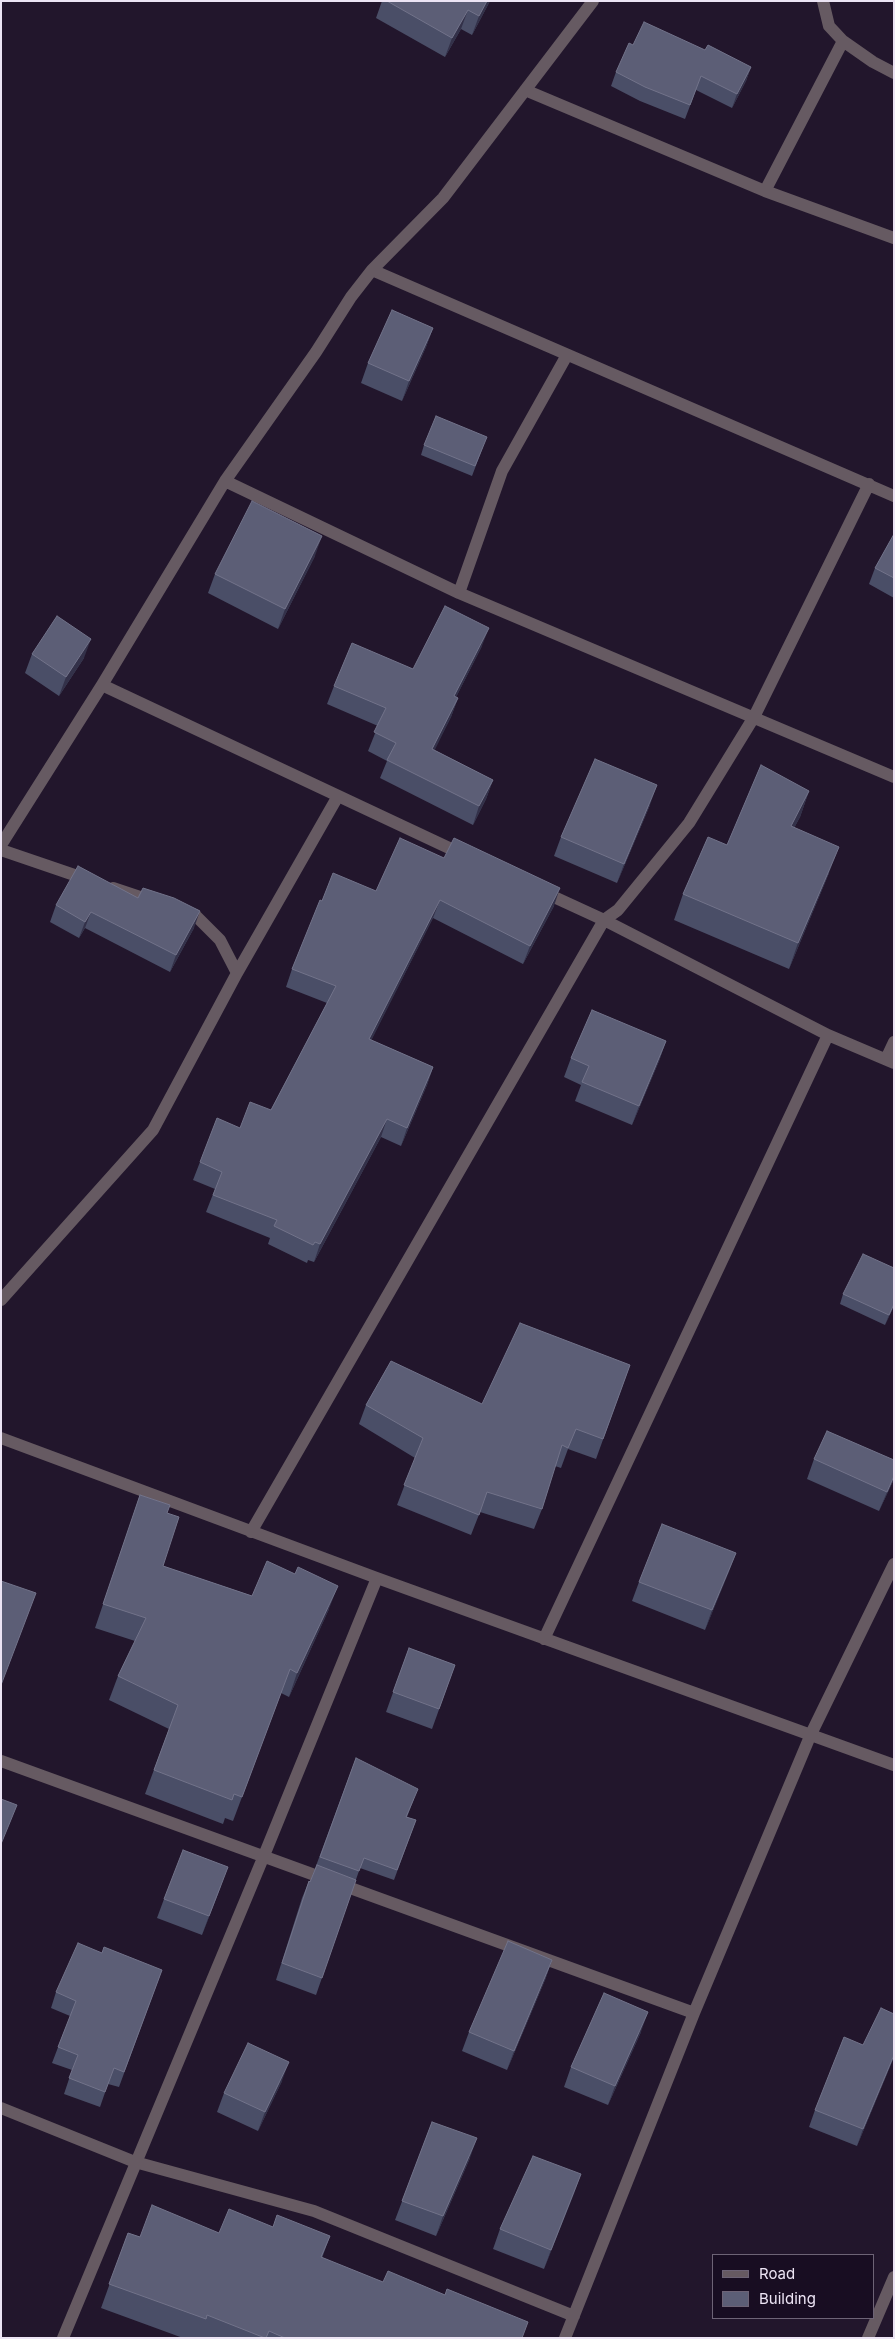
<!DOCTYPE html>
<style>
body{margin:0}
#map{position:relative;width:895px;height:2339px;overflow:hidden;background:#22162c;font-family:Inter,sans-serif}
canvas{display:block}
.frame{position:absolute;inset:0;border:2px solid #ece4f4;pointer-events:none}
.legend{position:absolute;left:712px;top:2254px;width:162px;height:65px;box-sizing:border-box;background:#180d22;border:1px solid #6d6376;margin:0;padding:6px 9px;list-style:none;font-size:15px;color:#ece4f4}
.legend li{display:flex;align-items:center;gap:10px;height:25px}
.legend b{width:25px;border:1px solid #6d6376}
</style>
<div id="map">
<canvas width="895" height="2339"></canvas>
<div class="frame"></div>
<ul class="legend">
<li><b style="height:6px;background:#665a62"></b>Road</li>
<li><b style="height:14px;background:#5c5e76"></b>Building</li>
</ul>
</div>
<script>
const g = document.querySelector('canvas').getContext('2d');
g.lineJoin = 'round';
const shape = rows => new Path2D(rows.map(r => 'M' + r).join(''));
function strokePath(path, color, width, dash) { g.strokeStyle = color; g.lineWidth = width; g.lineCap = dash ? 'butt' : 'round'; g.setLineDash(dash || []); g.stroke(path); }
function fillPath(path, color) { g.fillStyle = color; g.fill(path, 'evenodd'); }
strokePath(shape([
 [823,1,829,26,843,41,873,62,894,73],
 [525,90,765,191,894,238],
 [765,191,843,41],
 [372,270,894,496],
 [225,481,459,593,894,777],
 [459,593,502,471,567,355],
 [102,685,464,855],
 [1,845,102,685,225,481,316,352,351,297,372,270,443,198,593,1],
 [1,850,89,880],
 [113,888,155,902],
 [541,891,604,920,828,1035,894,1063],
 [184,911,195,915,220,940,237,973],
 [886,1059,894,1042],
 [1,1300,153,1130,237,973,338,796],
 [1,1438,377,1578,894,1765],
 [251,1532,604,920,618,910,689,823,754,717,869,484],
 [544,1639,828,1035],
 [1,1761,694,2013],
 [1,2108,135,2162,314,2211,574,2316],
 [63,2338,263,1858,377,1578],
 [565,2338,694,2013,811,1734,894,1564],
 [868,2338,894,2277]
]), '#665a62', 12);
fillPath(shape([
 [382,1,490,1,472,35,461,29,445,57,376,18],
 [633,45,705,50,751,67,746,81,732,108,696,90,685,119,640,101,611,86,616,72],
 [433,328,426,347,402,401,361,383,368,363],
 [424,445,483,447,472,476,421,455],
 [894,534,894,598,869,584,875,568],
 [315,556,278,629,208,593,215,574],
 [482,646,456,697,458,698,451,717,434,750,493,780,486,799,473,825,380,778,387,761,368,751,378,726,327,704,334,686,413,669],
 [32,654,84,658,59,696,25,673],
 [809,791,800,817,794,828,829,873,789,969,674,920,683,894,727,845],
 [650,805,617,883,554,856,561,837],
 [444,858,554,906,523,964,433,918,371,1040,433,1067,427,1085,401,1146,381,1137,314,1262,308,1260,307,1263,268,1244,270,1238,206,1212,215,1189,193,1180,200,1162,240,1128,271,1110,327,1003,286,987,292,969,322,901,376,891],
 [56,905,194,928,170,972,85,928,79,938,50,922],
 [666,1041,659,1061,632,1125,575,1101,581,1085,564,1077,571,1058],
 [894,1268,894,1306,885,1325,840,1304,843,1294],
 [630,1365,596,1459,568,1449,561,1468,555,1466,542,1509,534,1529,480,1512,471,1535,397,1505,415,1458,359,1424,366,1405,482,1404],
 [814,1459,894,1460,894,1479,879,1511,807,1479],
 [140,1495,167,1513,163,1566,252,1596,329,1609,289,1697,281,1693,233,1821,225,1818,223,1824,145,1794,169,1729,109,1700,118,1676,135,1641,95,1628],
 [736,1553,705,1630,632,1601,639,1582],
 [409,1648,455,1665,432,1729,386,1712],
 [356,1758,414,1799,407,1817,416,1820,394,1880,360,1868,316,1995,276,1980,302,1898,309,1881,310,1882],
 [221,1886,202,1935,157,1918,164,1899],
 [102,1953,162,1970,119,2087,108,2084,100,2107,64,2094,72,2070,52,2063,70,2016,51,2008,56,1992],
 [552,1960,545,1980,507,2070,462,2051,469,2032],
 [641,2032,608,2105,564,2087,571,2067],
 [894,2057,857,2146,809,2127,815,2110],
 [282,2081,258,2131,217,2112,224,2093],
 [432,2122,470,2158,436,2236,395,2220],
 [581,2174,544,2269,493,2249,500,2229],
 [273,2227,330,2236,322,2258,522,2338,183,2338,101,2308,128,2233,140,2237,219,2233]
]), '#4a4e67');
fillPath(shape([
 [487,1,490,1,472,35,479,16],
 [468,10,461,29,445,57,452,38],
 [751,67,746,81,732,108,737,94],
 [433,328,426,347,402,401,409,381],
 [322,536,315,556,278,629,285,609],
 [489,628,482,646,447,715,454,696],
 [91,639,84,658,59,696,66,677],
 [458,698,451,717,426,768,432,749],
 [493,780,486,799,473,825,479,806],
 [657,785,650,805,617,883,624,864],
 [809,791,800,817,781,852,791,826],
 [839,847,829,873,789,969,798,943],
 [560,888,554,906,523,964,530,946],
 [440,900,433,918,363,1057,369,1039],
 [200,911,194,928,170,972,176,955],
 [91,912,85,928,79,938,85,922],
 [666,1041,659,1061,632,1125,639,1106],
 [433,1067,427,1085,401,1146,407,1128],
 [387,1119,381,1137,314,1262,320,1244],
 [894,1304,894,1306,885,1325,889,1315],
 [894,1476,894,1479,879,1511,887,1492],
 [736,1553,729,1572,705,1630,712,1610],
 [338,1586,329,1609,289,1697,297,1673],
 [228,1867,221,1886,202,1935,209,1916],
 [552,1960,545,1980,507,2070,514,2051],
 [648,2012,641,2032,608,2105,615,2086],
 [894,2055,894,2057,857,2146,863,2129],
 [289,2062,282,2081,258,2131,265,2112],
 [477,2138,470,2158,436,2236,443,2216],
 [581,2174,574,2194,544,2269,551,2250]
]), '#333149');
const building = shape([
 [387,1,487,1,479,16,468,10,452,38,387,1],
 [644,22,705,50,708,45,751,67,737,94,701,76,690,105,645,87,616,72,629,43,633,45,644,22],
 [392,310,433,328,409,381,368,363,392,310],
 [436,416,487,437,475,466,424,445,436,416],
 [252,501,322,536,285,609,215,574,252,501],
 [894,534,894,578,875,568,894,534],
 [445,606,489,628,454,696,458,698,432,749,493,780,479,806,387,760,396,743,374,732,386,708,334,686,352,643,413,669,445,606],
 [57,616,91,639,66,677,32,654,57,616],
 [595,759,657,785,624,864,561,837,595,759],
 [761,765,809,791,791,826,839,847,798,943,683,894,708,837,727,845,761,765],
 [400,838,444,858,454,838,560,888,530,946,440,900,369,1039,433,1067,407,1128,387,1119,320,1244,315,1242,313,1245,274,1226,277,1220,213,1195,222,1172,200,1162,217,1118,240,1128,250,1102,271,1110,336,986,292,969,320,900,322,901,333,873,376,891,400,838],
 [78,866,138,898,143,888,174,898,200,911,176,955,91,912,85,922,56,905,78,866],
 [592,1010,666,1041,639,1106,582,1082,589,1066,571,1058,592,1010],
 [863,1254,894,1268,894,1304,889,1315,843,1294,863,1254],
 [520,1323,630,1365,603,1439,576,1429,568,1448,562,1445,542,1509,487,1492,479,1515,404,1485,423,1438,366,1405,391,1361,482,1404,520,1323],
 [827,1431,894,1460,894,1476,887,1492,814,1459,827,1431],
 [140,1495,170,1505,167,1513,179,1517,163,1566,252,1596,267,1561,295,1574,298,1567,338,1586,297,1673,290,1669,242,1797,234,1794,232,1800,154,1770,178,1705,118,1676,146,1618,103,1604,140,1495],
 [662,1524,736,1553,712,1610,639,1582,662,1524],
 [1,1581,36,1593,1,1685,1,1581],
 [409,1648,455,1665,439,1709,393,1692,409,1648],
 [356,1758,418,1789,406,1817,416,1820,397,1870,364,1858,359,1871,320,1857,356,1758],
 [1,1799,17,1805,1,1844,1,1799],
 [183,1850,228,1867,209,1916,164,1899,183,1850],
 [317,1865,356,1880,322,1978,282,1963,309,1881,310,1882,317,1865],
 [508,1941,552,1960,514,2051,469,2032,508,1941],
 [78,1943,102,1953,104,1947,162,1970,124,2072,114,2068,105,2092,69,2078,78,2055,58,2047,76,2001,56,1992,78,1943],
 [604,1993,648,2012,615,2086,571,2067,604,1993],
 [881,2008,894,2014,894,2055,863,2129,815,2110,844,2037,863,2045,881,2008],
 [248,2043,289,2062,265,2112,224,2093,248,2043],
 [432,2122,477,2138,443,2216,402,2201,432,2122],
 [533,2156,581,2174,551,2250,500,2229,533,2156],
 [152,2205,219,2233,229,2209,273,2227,277,2215,330,2236,321,2257,383,2282,388,2271,445,2295,447,2289,528,2322,522,2338,285,2338,269,2331,266,2338,265,2338,207,2315,206,2319,109,2284,128,2233,140,2237,152,2205]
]);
fillPath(building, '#5c5e76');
strokePath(building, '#72738a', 1);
</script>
